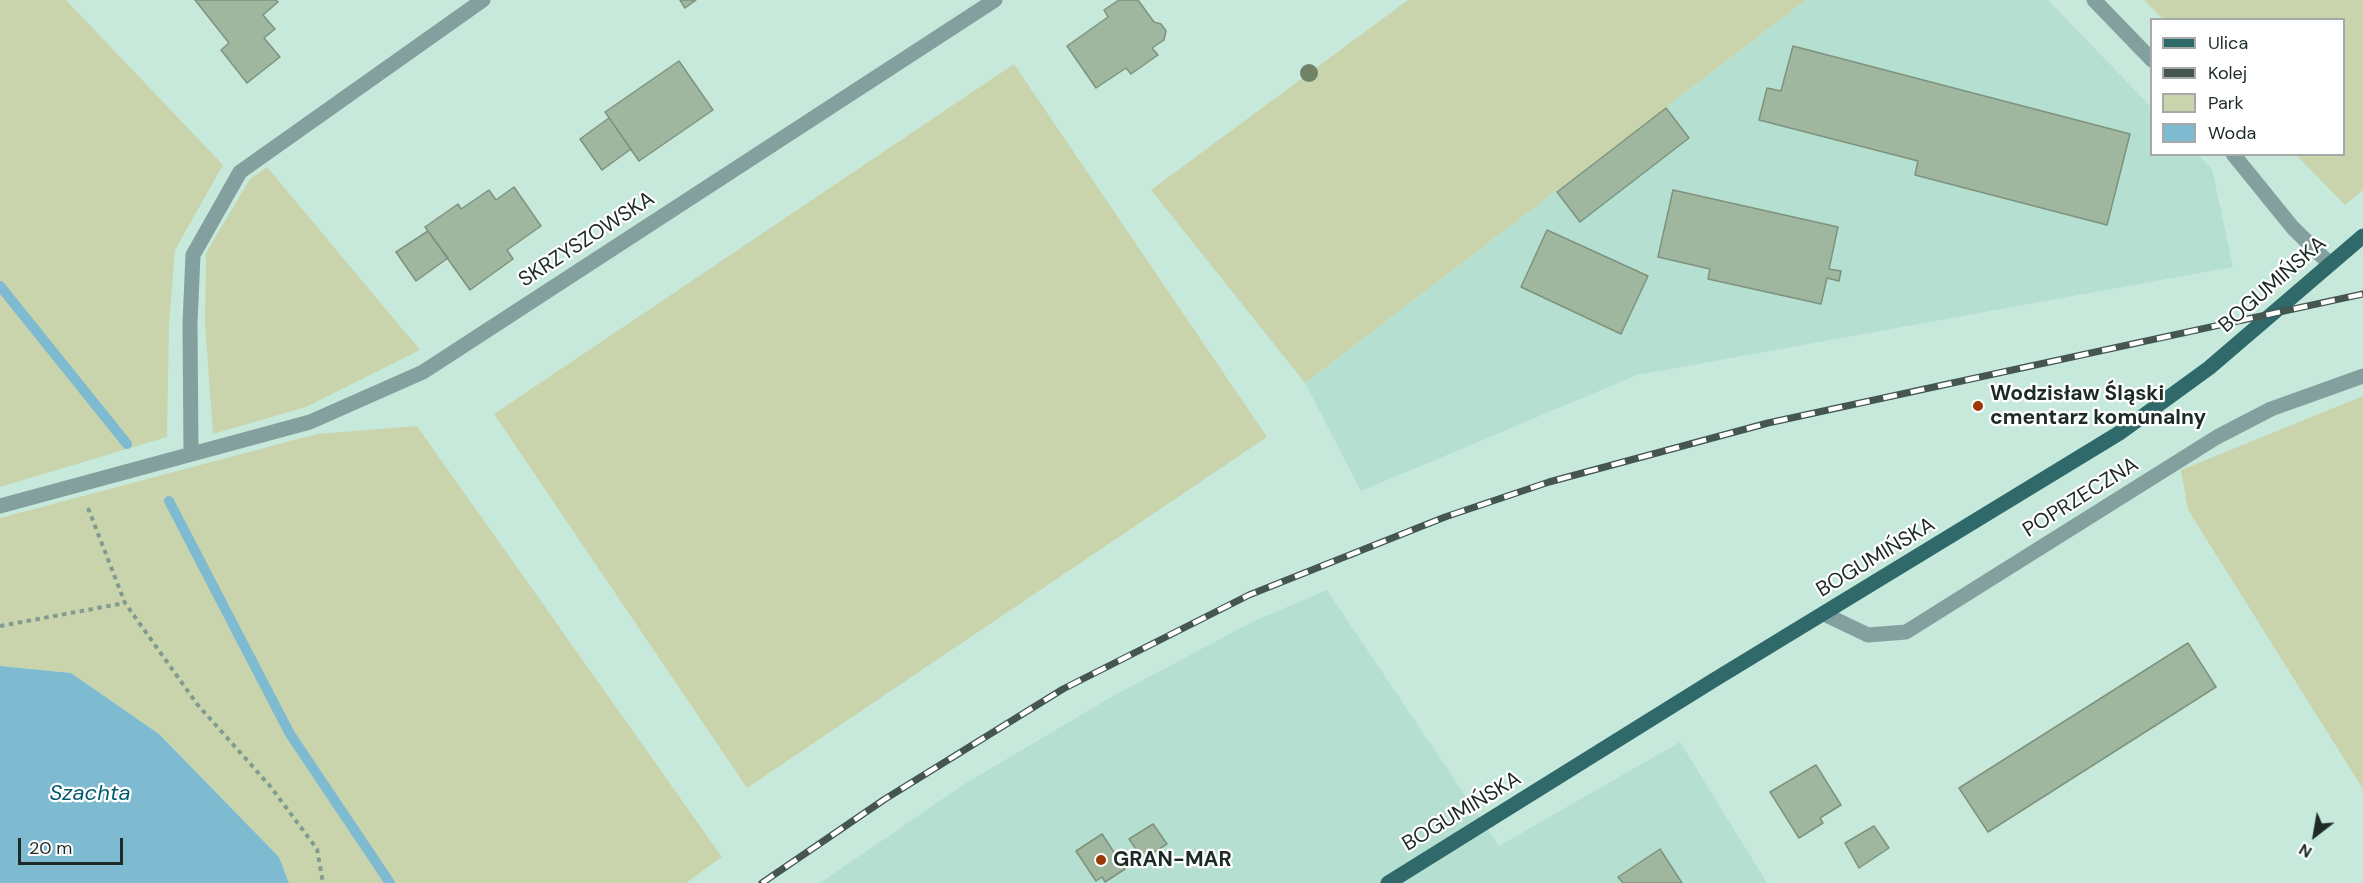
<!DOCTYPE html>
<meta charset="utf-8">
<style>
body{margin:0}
#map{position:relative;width:2363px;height:883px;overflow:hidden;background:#c7e9dc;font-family:"DM Sans",sans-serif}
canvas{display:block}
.legend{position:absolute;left:2150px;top:18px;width:195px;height:138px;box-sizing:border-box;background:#fff;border:2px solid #a5aaa8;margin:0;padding:8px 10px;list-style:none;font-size:18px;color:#1d2a25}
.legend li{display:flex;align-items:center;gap:12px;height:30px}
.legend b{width:30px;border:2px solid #a5aaa8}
.north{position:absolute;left:2285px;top:805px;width:60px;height:60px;-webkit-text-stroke:4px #fff;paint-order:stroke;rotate:211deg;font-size:16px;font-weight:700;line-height:24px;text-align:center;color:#1d2a25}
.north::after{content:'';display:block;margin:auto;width:21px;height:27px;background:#1d2a25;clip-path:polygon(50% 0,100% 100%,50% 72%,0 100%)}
.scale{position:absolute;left:18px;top:838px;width:105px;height:27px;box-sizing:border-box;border:3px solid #1d2a25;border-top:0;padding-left:8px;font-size:18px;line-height:21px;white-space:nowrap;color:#1d2a25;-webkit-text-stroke:4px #fff;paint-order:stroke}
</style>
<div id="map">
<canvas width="2363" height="883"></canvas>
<ul class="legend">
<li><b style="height:8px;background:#30696a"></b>Ulica</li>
<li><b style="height:8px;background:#44564f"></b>Kolej</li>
<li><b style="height:16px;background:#cad4ac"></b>Park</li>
<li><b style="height:16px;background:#7ebbd1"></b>Woda</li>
</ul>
<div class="north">N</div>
<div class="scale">20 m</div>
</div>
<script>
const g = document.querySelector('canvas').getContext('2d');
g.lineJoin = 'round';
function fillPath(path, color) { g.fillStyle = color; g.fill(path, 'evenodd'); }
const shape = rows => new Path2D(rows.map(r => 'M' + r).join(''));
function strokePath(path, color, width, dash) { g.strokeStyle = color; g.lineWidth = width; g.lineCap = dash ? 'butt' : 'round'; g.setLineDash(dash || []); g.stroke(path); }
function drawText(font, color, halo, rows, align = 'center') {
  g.font = font + ' "DM Sans",sans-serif'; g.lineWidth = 4.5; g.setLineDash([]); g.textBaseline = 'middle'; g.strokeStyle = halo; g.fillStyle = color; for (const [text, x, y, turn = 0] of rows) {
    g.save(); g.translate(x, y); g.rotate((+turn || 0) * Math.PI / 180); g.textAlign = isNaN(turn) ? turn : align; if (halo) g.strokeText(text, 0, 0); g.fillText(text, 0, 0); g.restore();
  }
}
fillPath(shape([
 [1806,0,2048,0,2151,107,2152,154,2198,155,2212,169,2233,267,1637,375,1361,491,1305,383],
 [1327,590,1499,846,1680,742,1767,883,820,883,963,785,1113,696,1254,621]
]), '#b5dfd0');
fillPath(shape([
 [0,0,66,0,223,165,175,250,169,325,167,437,0,487],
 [1408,0,1806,0,1305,383,1151,190],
 [2144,0,2363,0,2363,190,2345,205,2296,155,2344,154,2344,20,2163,19],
 [1014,64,1267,437,747,788,494,414],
 [267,167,420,350,306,407,213,434,205,324,206,253,250,179],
 [2363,396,2363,789,2188,510,2181,470],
 [417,426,722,857,686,883,289,883,279,857,159,734,71,673,0,666,0,518,317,434]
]), '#cad4ac');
fillPath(shape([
 [0,666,71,673,159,734,279,857,289,883,0,883]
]), '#7ebbd1');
strokePath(shape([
 [0,286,127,444],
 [169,501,290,734,390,883]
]), '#7ebbd1', 10);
const building = shape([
 [195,0,276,0,278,2,263,15,275,29,264,38,280,57,247,83,221,50,229,43,195,0],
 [680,0,696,0,685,8,680,0],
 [1119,0,1138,0,1154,22,1161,24,1166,31,1164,40,1152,48,1158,55,1131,74,1126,68,1096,88,1067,46,1108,17,1104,10,1119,0],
 [1793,46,2130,134,2107,225,1915,175,1918,161,1759,120,1767,88,1781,91,1793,46],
 [679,61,713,110,639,161,605,112,679,61],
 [1666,108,1689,138,1580,222,1557,192,1666,108],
 [609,118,631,149,602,170,580,139,609,118],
 [514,187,541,226,507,250,513,259,470,290,425,227,458,204,461,209,489,190,496,200,514,187],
 [1673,190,1838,227,1829,269,1841,271,1839,281,1827,278,1821,304,1708,279,1710,269,1658,257,1673,190],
 [1547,230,1648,276,1621,334,1521,287,1547,230],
 [428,231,448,258,416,281,396,252,428,231],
 [2188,643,2216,687,1988,832,1959,788,2188,643],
 [1816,765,1841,805,1820,818,1823,823,1799,838,1770,792,1816,765],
 [1153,824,1167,844,1143,859,1129,839,1153,824],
 [1874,826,1889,848,1859,868,1845,843,1874,826],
 [1102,834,1125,869,1105,882,1102,877,1096,881,1076,851,1102,834],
 [1660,849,1682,883,1623,883,1618,877,1660,849]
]);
fillPath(building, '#9fb69f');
strokePath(building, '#7e937d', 1.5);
strokePath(shape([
 [88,508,125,603,197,704,270,786,317,849,323,883],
 [0,626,125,603]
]), '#819b91', 4, [4.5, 4.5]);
strokePath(shape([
 [2094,0,2152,60],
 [2233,154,2293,228,2330,264],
 [191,454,190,323,193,255,240,172,483,0],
 [0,506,310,422,423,372,995,0],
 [1824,614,1868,635,1906,632,2217,437,2271,409,2363,376]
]), '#83a09f', 15);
strokePath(shape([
 [1388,883,1714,680,2121,432,2209,368,2363,236]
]), '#30696a', 15);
const rail = shape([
 [762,883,885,799,1063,689,1249,595,1445,517,1549,482,1768,423,2363,294]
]);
strokePath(rail, '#44564f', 7);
strokePath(rail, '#fff', 4.5, [14]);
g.fillStyle = '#708367';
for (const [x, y] of [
 [1309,73]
]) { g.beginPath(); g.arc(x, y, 9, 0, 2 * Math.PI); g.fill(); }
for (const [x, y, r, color] of [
 [1978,406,6,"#9c3803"],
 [1101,860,6,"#9c3803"]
]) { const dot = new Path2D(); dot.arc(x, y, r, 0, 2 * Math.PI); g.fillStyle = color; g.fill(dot); strokePath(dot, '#fff', 2); }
drawText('21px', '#1d2a25', '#fff', [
 ["SKRZYSZOWSKA",587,240,-33],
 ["BOGUMIŃSKA",2273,285,-41],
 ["POPRZECZNA",2081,498,-32],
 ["BOGUMIŃSKA",1876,558,-31],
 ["BOGUMIŃSKA",1462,812,-31]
]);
drawText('bold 21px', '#1d2a25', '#fff', [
 ["Wodzisław Śląski",1990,394],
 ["cmentarz komunalny",1990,418],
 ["GRAN-MAR",1113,860]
], 'left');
drawText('italic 22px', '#025b71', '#fff', [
 ["Szachta",90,794]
]);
</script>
